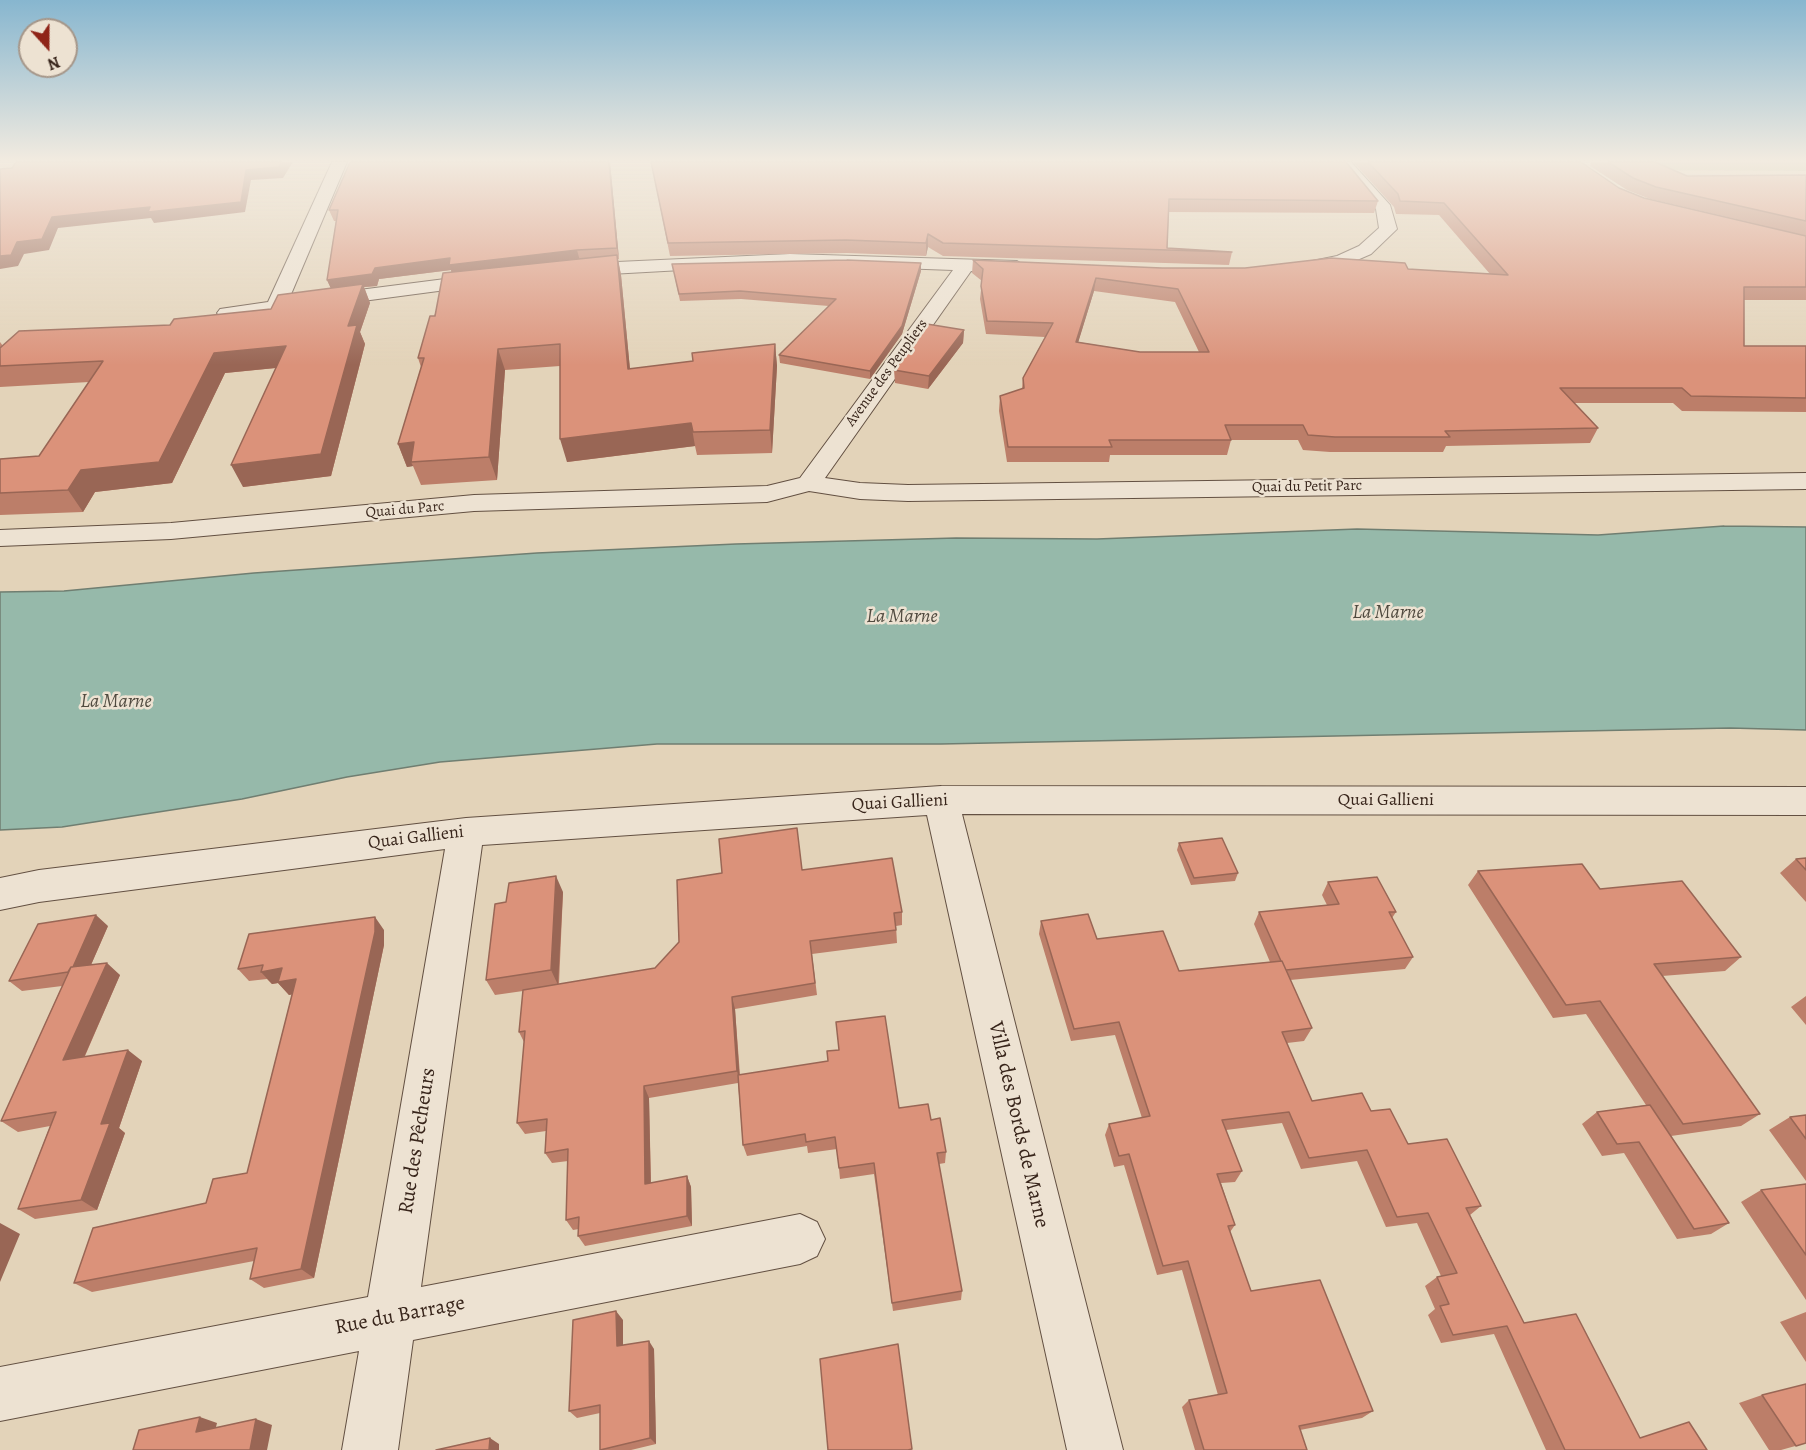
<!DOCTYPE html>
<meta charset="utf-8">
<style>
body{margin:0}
#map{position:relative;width:1806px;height:1450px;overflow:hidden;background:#e3d3b9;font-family:Alegreya,serif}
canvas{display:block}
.north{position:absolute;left:18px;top:18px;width:60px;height:60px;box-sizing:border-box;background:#ede2d2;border:2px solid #a59689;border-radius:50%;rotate:159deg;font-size:16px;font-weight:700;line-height:24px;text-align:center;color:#38251b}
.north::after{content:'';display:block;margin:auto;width:21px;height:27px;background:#8f2418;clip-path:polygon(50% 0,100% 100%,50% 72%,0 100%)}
</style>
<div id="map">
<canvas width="1806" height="1450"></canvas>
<div class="north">N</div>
</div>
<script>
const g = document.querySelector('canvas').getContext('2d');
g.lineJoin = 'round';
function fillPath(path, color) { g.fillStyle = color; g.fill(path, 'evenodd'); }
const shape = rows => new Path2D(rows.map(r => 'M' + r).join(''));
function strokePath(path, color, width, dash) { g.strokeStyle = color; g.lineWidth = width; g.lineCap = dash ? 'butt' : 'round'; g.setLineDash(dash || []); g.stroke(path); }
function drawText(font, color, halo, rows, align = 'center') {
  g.font = font + ' Alegreya,serif'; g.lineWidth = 5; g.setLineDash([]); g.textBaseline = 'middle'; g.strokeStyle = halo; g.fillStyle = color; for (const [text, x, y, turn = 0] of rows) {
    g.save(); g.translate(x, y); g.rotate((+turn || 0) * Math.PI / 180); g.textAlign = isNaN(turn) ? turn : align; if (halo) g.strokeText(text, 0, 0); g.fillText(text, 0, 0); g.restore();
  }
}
fillPath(shape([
 [1611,162,1806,162,1806,171,1621,170]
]), '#b8bb8c');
const water = shape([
 [1724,526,1806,527,1806,730,1730,728,941,744,657,744,440,762,347,777,242,799,62,827,0,830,0,592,64,591,254,573,537,553,736,544,956,538,1097,539,1357,529,1598,535,1724,526]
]);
fillPath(water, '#96b9aa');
strokePath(water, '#707e71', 1.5);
const minor = shape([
 [332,162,347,162,289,299,484,274,493,280,491,284,227,319,220,317,217,313,220,309,268,302,332,162],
 [1335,162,1351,162,1390,205,1397,229,1371,254,1348,264,1300,275,1293,273,1291,269,1293,265,1337,256,1359,246,1379,228,1376,209,1335,162],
 [790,254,1017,261,1026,267,1017,273,971,271,825,478,860,483,908,485,1806,473,1806,489,908,501,860,499,809,491,767,502,474,511,171,539,0,546,0,530,171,523,474,495,767,486,800,478,953,270,790,264,574,276,565,270,574,264,790,254],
 [941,786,1806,787,1806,815,962,814,1123,1450,1067,1450,927,815,482,845,421,1287,800,1214,817,1222,825,1239,817,1256,800,1264,413,1340,398,1450,342,1450,359,1351,0,1421,0,1367,368,1297,445,849,39,902,0,910,0,878,39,870,466,818,941,786]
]);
strokePath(minor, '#635042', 2);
fillPath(minor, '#ede2d2');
fillPath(shape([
 [610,162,619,259,618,259,621,275,630,369,693,361,775,344,777,366,772,453,697,455,695,446,567,462,560,366,505,370,497,480,421,485,413,466,407,467,398,444,421,367,418,358,451,272,451,270,379,279,377,286,364,287,370,303,360,332,365,344,331,476,243,487,276,368,225,373,172,483,95,492,83,512,0,515,0,459,39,456,89,382,0,387,0,342,3,346,170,325,271,309,331,288,327,280,336,221,334,221,329,210],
 [651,162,1346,162,1378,201,1374,213,1169,212,1167,248,1232,252,1229,265,943,256,928,247,926,256,847,253,670,256],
 [1353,162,1581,162,1619,188,1644,198,1779,229,1650,199,1627,190,1590,166,1591,162,1655,162,1687,176,1806,175,1806,300,1744,300,1744,346,1806,346,1806,412,1682,411,1673,403,1574,403,1598,428,1590,443,1446,446,1443,452,1330,452,1303,450,1298,440,1231,440,1227,455,1110,455,1109,462,1007,462,999,411,1000,396,1022,389,1023,378,1045,337,986,334,980,299,982,281,972,273,973,260,1162,268,1408,269,1490,274,1439,215,1396,214,1394,207],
 [1094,291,1175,302,1199,352,1140,352,1078,342],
 [672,264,921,271,902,334,870,379,780,363,779,355,829,306,741,299,680,301],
 [964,330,963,343,928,389,895,383,894,370],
 [1179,843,1238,873,1235,881,1191,885,1177,850],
 [1806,858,1806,902,1780,873,1796,859],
 [802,870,902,912,902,925,896,926,897,943,812,954,817,995,735,1009,740,1075,899,1108,931,1120,946,1152,945,1163,939,1164,962,1291,961,1300,893,1311,874,1174,840,1179,837,1149,808,1153,807,1146,747,1156,743,1145,738,1083,649,1098,651,1183,687,1176,691,1187,692,1226,585,1246,578,1236,579,1229,573,1230,566,1220,568,1161,552,1163,545,1153,546,1131,525,1134,517,1123,524,1042,519,1032,523,991,495,995,486,980,563,892,559,984,655,968],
 [1478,871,1600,889,1741,957,1725,971,1662,976,1760,1114,1741,1126,1671,1136,1729,1223,1711,1234,1677,1239,1624,1153,1602,1156,1582,1124,1597,1112,1646,1105,1586,1014,1553,1018,1468,885],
 [1328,882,1396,912,1392,918,1413,957,1405,969,1290,980,1312,1028,1304,1041,1287,1043,1312,1101,1371,1111,1481,1206,1470,1215,1524,1323,1640,1438,1707,1450,1546,1450,1494,1334,1441,1343,1428,1315,1435,1309,1425,1286,1437,1277,1441,1276,1417,1223,1386,1227,1357,1161,1301,1169,1282,1123,1226,1130,1242,1171,1235,1182,1221,1183,1235,1225,1230,1232,1251,1291,1373,1411,1362,1418,1300,1430,1307,1450,1195,1450,1182,1407,1189,1400,1218,1395,1182,1270,1157,1275,1124,1165,1114,1167,1105,1135,1109,1124,1142,1118,1115,1035,1071,1041,1039,934,1041,921,1097,939,1179,971,1270,962,1254,924,1259,912,1327,905,1322,895],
 [108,926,91,965,120,975,85,1056,142,1061,119,1128,125,1133,97,1210,35,1219,18,1209,50,1126,18,1132,1,1121,62,986,22,991,9,981],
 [384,930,384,945,314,1278,264,1288,250,1279,254,1261,92,1292,74,1283,206,1203,247,1173,292,994,289,995,278,983,272,984,267,979,249,981,238,969],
 [1806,996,1806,1025,1791,1007],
 [1806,1115,1806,1181,1769,1130,1790,1117],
 [1806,1184,1806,1300,1741,1202,1761,1190],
 [1806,1312,1806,1362,1780,1322],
 [623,1320,623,1345,654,1349,656,1444,631,1450,600,1450,600,1413,577,1418,569,1411],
 [1762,1395,1806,1443,1781,1450,1769,1450,1739,1403]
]), '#bc7e69');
fillPath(shape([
 [282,162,293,162,283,178,251,180,245,212,154,223,151,218,58,228,49,250,24,254,18,266,0,269,0,256,17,242,52,217,246,170],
 [609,162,610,162,619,259,617,248],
 [928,234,928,247,926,256,926,243],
 [577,250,580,261,453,276,451,270,379,279,377,286,364,287,370,303,360,332,365,344,331,476,243,487,231,465,332,291,327,280,375,268,450,258],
 [617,255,621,275,632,391,628,369],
 [921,263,921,271,902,334,870,379,870,371],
 [1096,278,1094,291,1074,356,1076,342],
 [964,330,963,343,928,389,929,376],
 [775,344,777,366,772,453,770,430],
 [286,346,295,366,225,373,172,483,95,492,83,512,68,490,81,470,214,353],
 [498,349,505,370,497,480,489,457],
 [691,423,695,446,567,462,560,439],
 [414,442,411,462,413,466,407,467,398,444],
 [556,876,563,892,558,985,551,970],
 [96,915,108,926,83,983,71,972],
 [375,917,384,930,384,945,314,1278,301,1269],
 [107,963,120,975,78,1071,63,1060],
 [282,968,296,979,306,992,289,995,278,983,272,984,261,972],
 [732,997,735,1009,740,1083,737,1071],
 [128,1050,142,1061,119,1128,125,1133,97,1210,81,1200,101,1124],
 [644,1086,649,1098,651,1194,645,1184],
 [687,1176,691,1187,692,1226,687,1216],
 [0,1223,20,1234,0,1282],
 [616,1311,623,1320,623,1354,617,1346],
 [649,1341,654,1349,656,1444,650,1438],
 [200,1417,217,1423,213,1439,196,1432],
 [256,1419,272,1425,267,1450,250,1450],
 [490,1438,499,1444,499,1450,489,1450]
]), '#965');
const building = shape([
 [16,162,282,162,279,167,246,170,241,202,148,212,150,207,52,217,42,239,17,242,11,255,0,256,0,169,12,168,16,162],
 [350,162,609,162,617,248,577,250,449,265,450,258,375,268,372,274,327,280,338,210,329,210,350,162],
 [651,162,1346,162,1378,201,1169,199,1167,248,1232,252,943,243,928,234,926,243,846,240,668,243,651,162],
 [1368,162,1581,162,1619,188,1644,198,1806,236,1806,287,1744,287,1744,346,1806,346,1806,398,1691,396,1682,388,1560,388,1598,428,1445,431,1450,437,1335,437,1308,435,1303,425,1225,425,1231,440,1109,440,1112,447,1008,447,1000,396,1024,388,1023,378,1053,323,987,321,981,286,983,269,973,260,1162,268,1245,268,1331,258,1405,263,1408,269,1508,275,1444,203,1400,201,1398,194,1368,162],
 [1096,278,1178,289,1209,352,1140,352,1076,342,1096,278],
 [1608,162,1655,162,1687,176,1806,175,1806,221,1656,187,1633,178,1608,162],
 [617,255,628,369,693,361,692,353,775,344,770,430,693,432,691,423,560,439,560,344,498,349,489,457,411,462,414,442,398,444,424,358,418,358,430,316,435,316,443,273,617,255],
 [847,260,921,263,902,326,870,371,779,355,836,299,740,291,679,294,672,264,847,260],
 [363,284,348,326,357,325,321,454,231,465,286,346,214,353,159,462,81,470,68,490,0,493,0,459,39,456,103,361,0,366,0,348,19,331,170,325,174,319,271,309,278,295,363,284],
 [927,324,964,330,929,376,894,370,927,324],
 [797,828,802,870,892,858,902,912,894,913,896,930,810,941,815,983,732,997,737,1071,644,1086,645,1184,687,1176,687,1216,578,1236,579,1217,566,1220,568,1149,545,1153,547,1119,517,1123,525,1031,519,1032,523,990,655,968,679,942,677,880,722,873,719,839,797,828],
 [1222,838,1238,873,1194,878,1179,843,1222,838],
 [1806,858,1806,870,1796,859,1806,858],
 [1582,864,1600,889,1682,881,1741,957,1654,964,1760,1114,1683,1124,1600,1001,1566,1005,1478,871,1582,864],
 [556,876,551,970,486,980,495,904,506,902,509,883,556,876],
 [1377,877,1396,912,1389,912,1413,957,1286,970,1282,961,1281,961,1259,912,1339,904,1328,882,1377,877],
 [1088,914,1097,939,1163,931,1179,971,1282,961,1312,1028,1282,1032,1312,1101,1362,1093,1371,1111,1390,1109,1408,1144,1447,1139,1481,1206,1466,1208,1524,1323,1576,1314,1640,1438,1689,1422,1707,1450,1565,1450,1507,1326,1453,1335,1440,1306,1449,1304,1437,1277,1457,1273,1428,1213,1397,1217,1367,1150,1309,1158,1289,1112,1222,1120,1242,1171,1217,1174,1235,1225,1228,1226,1251,1291,1320,1280,1373,1411,1299,1426,1307,1450,1204,1450,1189,1400,1227,1393,1188,1261,1163,1266,1129,1154,1119,1156,1109,1124,1150,1116,1119,1022,1074,1029,1041,921,1088,914],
 [96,915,73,967,71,967,68,972,9,981,38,924,96,915],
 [375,917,375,932,301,1269,250,1279,257,1248,74,1283,93,1228,206,1203,213,1179,247,1173,296,979,278,982,282,968,261,972,263,965,238,969,249,934,375,917],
 [107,963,63,1060,128,1050,101,1124,110,1123,81,1200,18,1209,56,1112,1,1121,71,967,107,963],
 [885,1016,899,1108,928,1104,931,1120,940,1118,946,1152,937,1153,962,1291,892,1303,874,1163,839,1168,835,1137,806,1142,805,1134,743,1145,738,1075,828,1061,827,1051,839,1050,836,1022,885,1016],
 [1650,1105,1729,1223,1694,1229,1639,1142,1617,1144,1597,1112,1650,1105],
 [1806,1115,1806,1139,1790,1117,1806,1115],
 [1806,1184,1806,1255,1761,1190,1806,1184],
 [616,1311,617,1346,649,1341,650,1438,600,1450,600,1405,569,1411,573,1320,616,1311],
 [898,1344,912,1449,908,1450,828,1450,820,1359,898,1344],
 [1806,1384,1806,1443,1796,1446,1762,1395,1806,1384],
 [200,1417,196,1432,256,1419,250,1450,133,1450,139,1430,200,1417],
 [490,1438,489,1450,436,1450,490,1438]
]);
fillPath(building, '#db927a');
strokePath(building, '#965', 1.5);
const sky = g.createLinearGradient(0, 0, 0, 365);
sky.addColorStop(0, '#87b6cf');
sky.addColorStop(0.44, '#f2ebe0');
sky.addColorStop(1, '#f2ebe000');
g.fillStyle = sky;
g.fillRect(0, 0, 1806, 365);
drawText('15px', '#38251b', '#ede2d2', [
 ["Avenue des Peupliers",887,373,-54],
 ["Quai du Petit Parc",1307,487,-1],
 ["Quai du Parc",405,510,-5]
]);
drawText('18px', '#38251b', '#ede2d2', [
 ["Quai Gallieni",1386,801],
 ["Quai Gallieni",900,803,-3],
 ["Quai Gallieni",416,838,-7]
]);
drawText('italic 20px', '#504a3f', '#ede2d2', [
 ["La Marne",1388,613],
 ["La Marne",902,617],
 ["La Marne",116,702]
]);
drawText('21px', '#38251b', '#ede2d2', [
 ["Villa des Bords de Marne",1018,1125,77],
 ["Rue des Pêcheurs",418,1141,-81],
 ["Rue du Barrage",400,1316,-11]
]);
</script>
